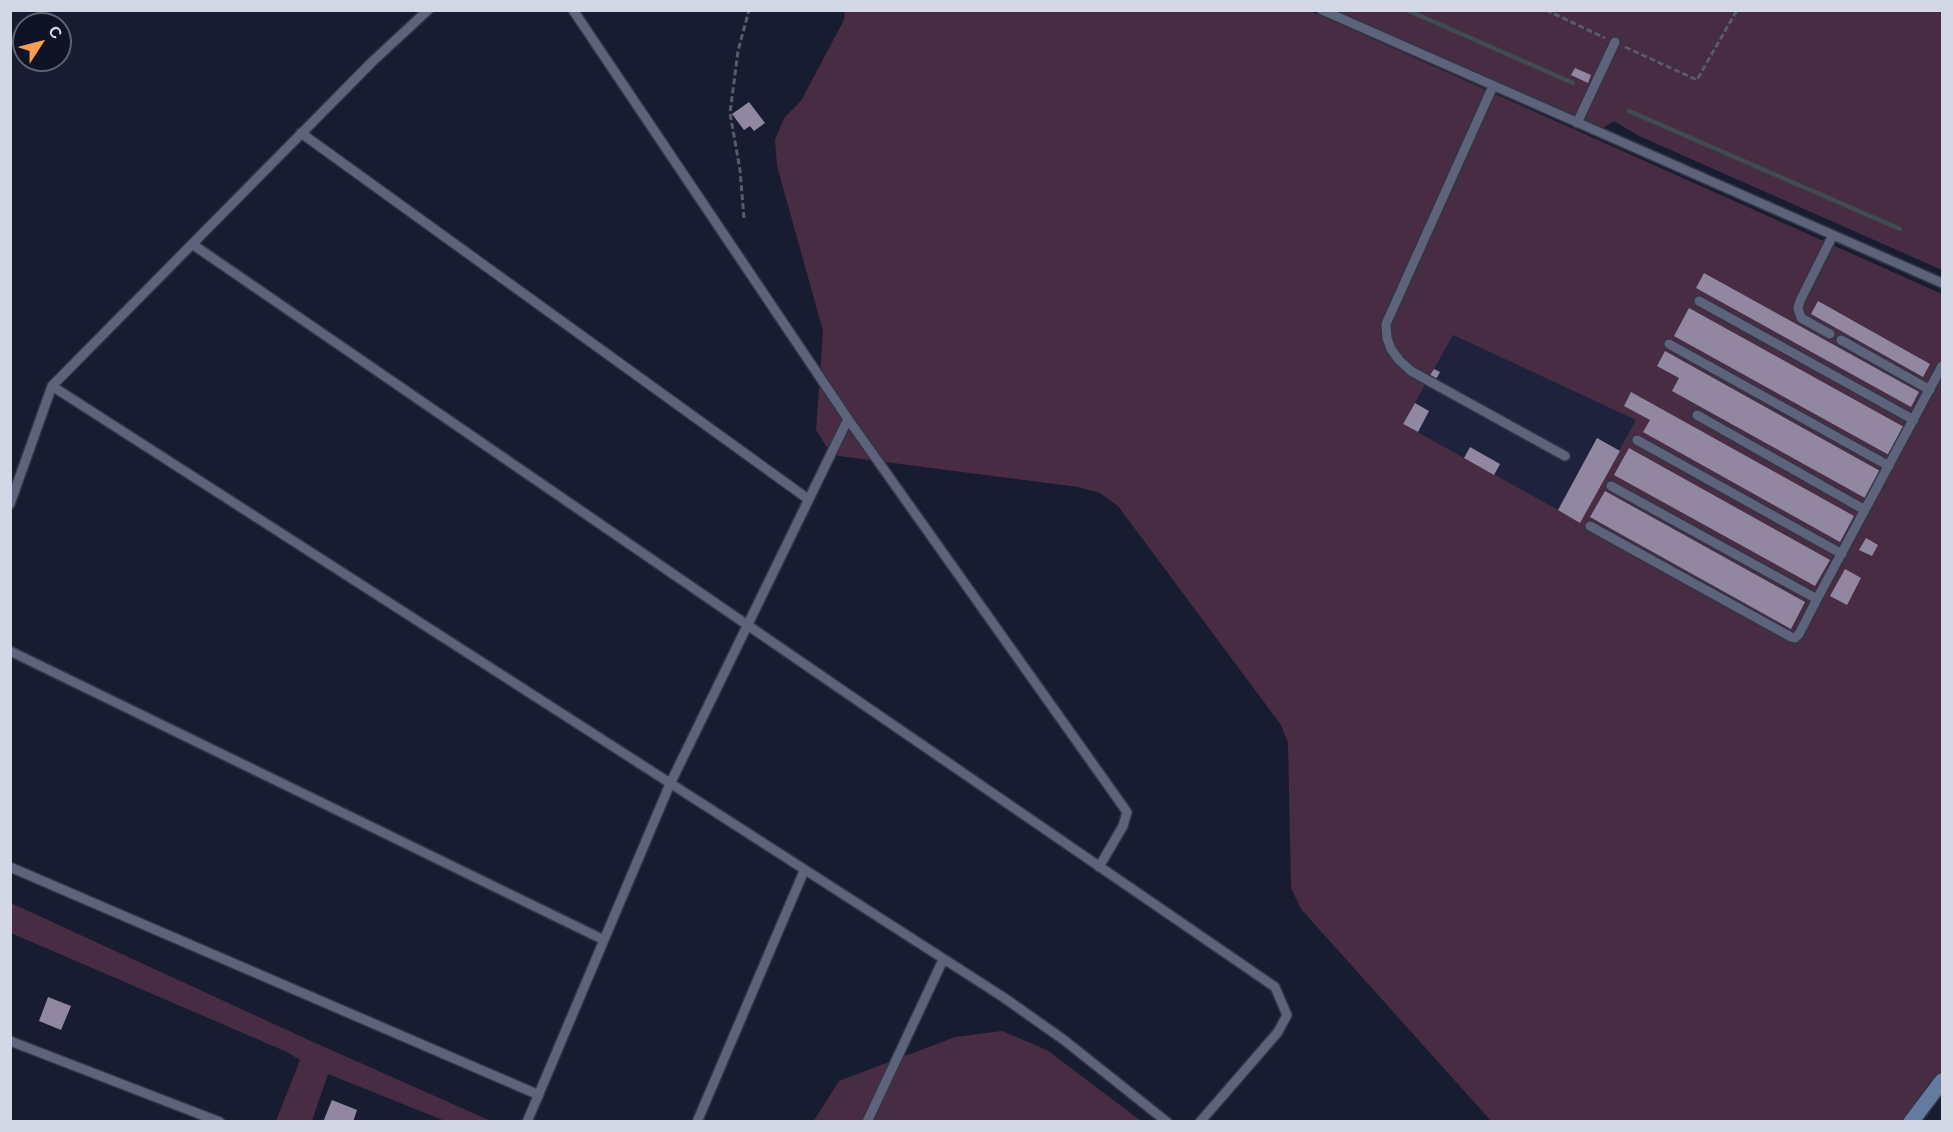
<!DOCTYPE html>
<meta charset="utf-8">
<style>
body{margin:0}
#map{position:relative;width:1953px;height:1132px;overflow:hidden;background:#181c30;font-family:"DM Sans",sans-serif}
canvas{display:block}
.frame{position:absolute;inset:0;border:12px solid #d4d7e5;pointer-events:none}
.north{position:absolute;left:12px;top:12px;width:60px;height:60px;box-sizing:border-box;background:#0f1326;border:2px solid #5e6172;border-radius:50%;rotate:54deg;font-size:16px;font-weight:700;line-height:24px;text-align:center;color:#d4d7e5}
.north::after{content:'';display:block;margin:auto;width:21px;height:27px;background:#fc9d54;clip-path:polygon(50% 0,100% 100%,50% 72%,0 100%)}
</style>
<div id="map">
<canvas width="1953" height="1132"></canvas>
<div class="frame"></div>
<div class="north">С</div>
</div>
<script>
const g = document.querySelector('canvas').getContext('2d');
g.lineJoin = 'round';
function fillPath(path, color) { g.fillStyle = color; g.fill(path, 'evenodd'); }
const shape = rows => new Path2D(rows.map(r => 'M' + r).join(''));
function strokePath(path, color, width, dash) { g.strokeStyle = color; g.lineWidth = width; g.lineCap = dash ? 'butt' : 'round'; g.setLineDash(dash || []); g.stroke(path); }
fillPath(shape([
 [1453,335,1637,420,1580,523,1403,424]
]), '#1e223c');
fillPath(shape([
 [845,11,1310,11,1942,294,1942,1070,1903,1121,1491,1121,1301,909,1291,888,1288,743,1281,725,1118,506,1100,493,1078,487,839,456,826,446,816,430,823,331,777,166,775,140,784,118,801,101,844,20],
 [1453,335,1636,420,1580,522,1403,424],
 [1330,11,1942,11,1942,270,1639,136,1614,121,1603,128,1593,130],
 [11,903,302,1037,491,1121,445,1121,328,1074,312,1121,276,1121,300,1060,287,1052,11,933],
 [1002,1031,1047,1050,1141,1121,813,1122,839,1081,955,1037]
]), '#472c44');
strokePath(shape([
 [1407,10,1573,83],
 [1629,111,1900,229]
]), '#404b53', 4.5);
fillPath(shape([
 [1575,68,1591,75,1588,83,1571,75],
 [749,102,765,123,754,131,750,126,744,130,732,114],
 [1704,273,1919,392,1911,407,1696,288],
 [1818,301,1930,364,1923,377,1811,314],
 [1689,308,1904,427,1889,455,1674,336],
 [1665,351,1880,471,1865,498,1672,391,1679,378,1657,366],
 [1434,369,1440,372,1435,381,1429,377],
 [1631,392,1854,516,1840,542,1643,432,1650,420,1624,406],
 [1415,403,1429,411,1418,432,1403,424],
 [1597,438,1620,451,1580,523,1558,510],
 [1470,447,1500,464,1494,475,1464,458],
 [1629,448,1830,560,1815,586,1614,475],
 [1605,491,1805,602,1791,629,1590,517],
 [1866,538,1878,545,1872,556,1859,550],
 [1845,569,1861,578,1847,605,1830,596],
 [48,997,71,1006,61,1030,39,1021],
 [332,1100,357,1110,353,1122,323,1122]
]), '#9187a1');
const lane = shape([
 [1322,10,1942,283],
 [1493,86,1386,324,1387,338,1391,349,1399,360,1411,371,1565,456],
 [1577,123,1615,42],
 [301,133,808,499],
 [192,244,1275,987,1287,1015,1278,1032,1200,1122],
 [1699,301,1914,420],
 [1830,334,1801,318,1798,308,1800,301,1833,235],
 [1841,340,1930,390],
 [1669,344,1889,466],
 [52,386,1003,997,1064,1040,1167,1122],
 [1697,415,1865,510],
 [848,419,1127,812,1123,826,1099,867],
 [1637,440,1842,554],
 [1611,486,1817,599,1942,366],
 [10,504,52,386,372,62,428,10],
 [1590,526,1791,637,1795,638,1799,634,1817,599],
 [10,651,604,940],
 [10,867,539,1095],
 [10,1041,220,1122],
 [527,1122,670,784,848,419,573,10],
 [697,1122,804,871],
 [867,1122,943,960]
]);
const secondary = shape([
 [1911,1122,1942,1081]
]);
strokePath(lane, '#333444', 12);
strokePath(secondary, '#333444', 18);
strokePath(shape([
 [1546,10,1605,38],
 [1625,47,1697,80,1737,10],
 [744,218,740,170,730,113,738,51,749,10]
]), '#575b6d', 3, [6, 3]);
strokePath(lane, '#5d637b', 9);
strokePath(secondary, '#627b9f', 15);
</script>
